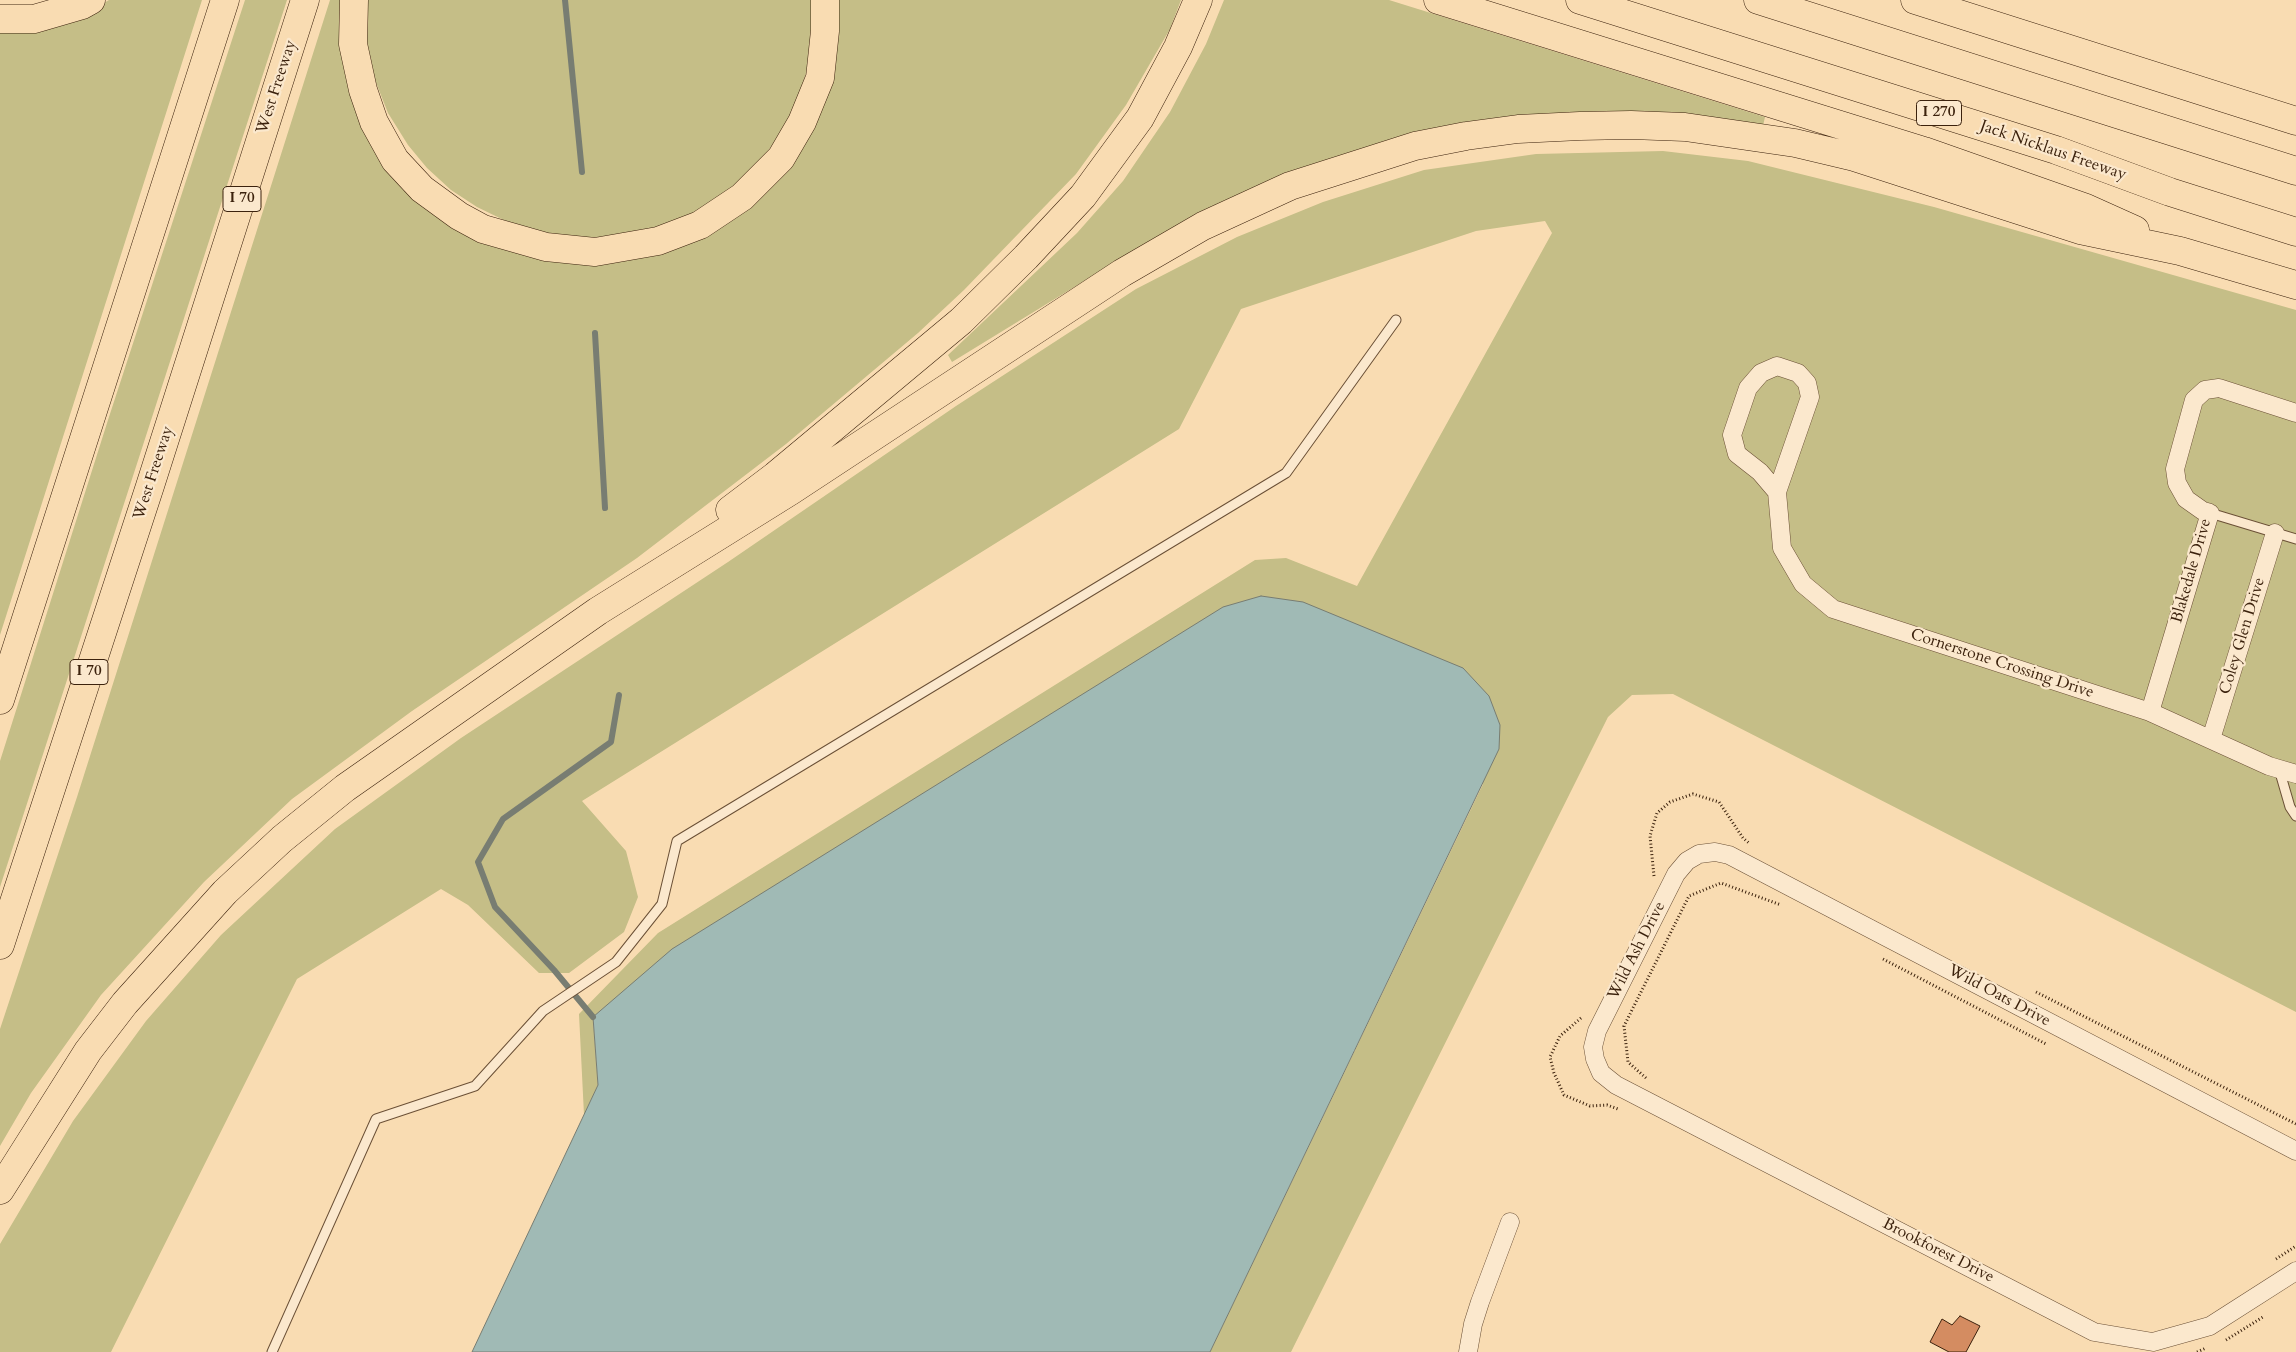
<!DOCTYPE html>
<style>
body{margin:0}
canvas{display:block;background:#f9dcb2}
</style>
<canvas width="2296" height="1352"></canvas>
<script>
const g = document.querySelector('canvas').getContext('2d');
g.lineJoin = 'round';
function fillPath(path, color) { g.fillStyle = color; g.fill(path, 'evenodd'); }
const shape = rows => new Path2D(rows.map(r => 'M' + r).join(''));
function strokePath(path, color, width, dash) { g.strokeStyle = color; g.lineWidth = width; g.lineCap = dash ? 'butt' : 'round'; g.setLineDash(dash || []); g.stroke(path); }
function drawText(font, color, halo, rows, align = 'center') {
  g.font = font + ' Cardo,serif'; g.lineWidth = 4.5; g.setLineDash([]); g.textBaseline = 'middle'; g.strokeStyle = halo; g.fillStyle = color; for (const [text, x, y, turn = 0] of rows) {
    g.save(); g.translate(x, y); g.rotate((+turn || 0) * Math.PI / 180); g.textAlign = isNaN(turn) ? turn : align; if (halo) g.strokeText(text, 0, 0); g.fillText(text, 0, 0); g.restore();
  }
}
fillPath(shape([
 [109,0,202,0,0,635,0,28,99,6],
 [245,0,287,0,0,887,0,761,108,420],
 [330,0,345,0,406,180,579,260,760,196,837,0,1181,0,1170,29,1126,105,1076,174,964,290,918,333,786,444,637,558,412,711,292,799,204,882,101,995,31,1093,0,1146,0,1029,77,797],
 [366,0,814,0,811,57,796,105,775,142,743,181,706,207,658,229,603,238,550,235,510,223,477,207,451,190,427,168,408,145,388,113,375,80,367,42],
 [1224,0,1389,0,1765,117,1762,130,1597,118,1235,198,1151,240,952,362,948,355,1077,233,1123,181,1170,112,1206,44],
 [1663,151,1748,161,1934,207,2296,310,2296,1012,1673,694,1632,695,1608,717,1291,1352,1210,1352,1483,784,593,1017,598,1085,584,1115,579,1014,658,933,1255,560,1286,558,1357,586,1552,233,1545,221,1476,231,1241,309,1179,429,582,801,626,851,638,897,624,932,569,973,539,973,468,905,441,889,297,979,111,1352,0,1352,0,1244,73,1121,146,1021,221,935,335,829,461,738,728,562,956,406,1136,289,1237,237,1323,202,1424,170,1536,154]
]), '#c5be87');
const water = shape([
 [1261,596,1303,602,1463,668,1489,696,1500,725,1499,749,1210,1352,472,1352,598,1085,593,1017,672,949,1223,607,1261,596]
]);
fillPath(water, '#a0bab5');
strokePath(water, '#787d72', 1);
strokePath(shape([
 [565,0,582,172],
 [595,333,605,508],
 [593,1017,554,970,495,907,478,862,503,819,611,742,619,695]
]), '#787d72', 6);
const building = shape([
 [1960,1316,1980,1326,1966,1352,1949,1352,1930,1342,1942,1319,1952,1325,1960,1316]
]);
fillPath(building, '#d48c61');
strokePath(building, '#3c220d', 1);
const lane = shape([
 [2210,513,2296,539],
 [2279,769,2290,807,2296,816],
 [272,1352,376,1119,475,1086,543,1011,616,962,662,904,677,841,1286,473,1396,320]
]);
const street = shape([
 [1777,492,1810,397,1807,383,1798,373,1777,366,1761,373,1748,388,1732,435,1737,454,1760,472,1777,492,1782,548,1803,584,1833,609,2150,712,2269,766,2296,774],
 [2150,712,2210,513,2203,511,2186,499,2177,483,2175,469,2194,400,2205,390,2219,388,2296,413],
 [2211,739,2275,533],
 [2296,1151,1729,855,1715,852,1699,854,1687,861,1676,874,1597,1031,1593,1047,1595,1059,1601,1073,1616,1085,2094,1332,2153,1342,2210,1326,2296,1271],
 [1468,1352,1473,1324,1480,1302,1510,1222]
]);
const highway = shape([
 [354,0,353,44,363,90,374,122,395,160,422,189,459,216,483,229,546,247,595,252,658,241,700,225,742,197,781,158,802,122,820,78,825,31,825,0],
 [1438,0,1924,151,2086,208,2135,230],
 [1580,0,2056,150,2170,192,2296,232],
 [1758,0,2296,171],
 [1915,0,2296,121],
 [0,19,34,19,82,5,91,0],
 [730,510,775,476,961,321,1026,257,1083,196,1140,118,1178,47,1198,0],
 [0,700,225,0],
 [0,945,150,486,305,0],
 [0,1190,88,1051,125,1003,225,892,282,839,345,788,598,611,792,490,1122,273,1203,226,1290,186,1415,146,1466,136,1518,129,1580,126,1631,125,1685,127,1795,143,1854,157,2080,230,2180,251,2296,285]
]);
strokePath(lane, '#6b5036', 11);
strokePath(street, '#6b5036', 19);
strokePath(highway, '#3c220d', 29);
strokePath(shape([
 [1654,876,1650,836,1657,813,1670,802,1693,794,1719,802,1743,838,1749,843],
 [1883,959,2046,1044],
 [2036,992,2296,1124],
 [1581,1018,1560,1036,1550,1057,1554,1073,1564,1095,1590,1106,1607,1105,1618,1109],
 [1646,1078,1628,1062,1624,1026,1689,896,1721,883,1781,905],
 [2276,1259,2296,1246],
 [2226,1340,2263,1317],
 [2197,1352,2206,1348]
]), '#3c220d', 3, [1, 2.5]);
strokePath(lane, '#fbe8cd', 9);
strokePath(street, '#fbe8cd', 18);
strokePath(highway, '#f9dcb2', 28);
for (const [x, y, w] of [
 [1939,113,45],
 [242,199,38],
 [89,672,38]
]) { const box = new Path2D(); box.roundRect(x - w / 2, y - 12.5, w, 25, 4); g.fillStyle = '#fbe8cd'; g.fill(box); strokePath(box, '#3c220d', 1); }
drawText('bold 15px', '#3c220d', null, [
 ["I 270",1939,113],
 ["I 70",242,199],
 ["I 70",89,672]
]);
drawText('16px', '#3c220d', '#fbe8cd', [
 ["West Freeway",277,87,-72],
 ["Jack Nicklaus Freeway",2053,151,19],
 ["West Freeway",154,473,-72],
 ["Blakedale Drive",2192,571,-74],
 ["Coley Glen Drive",2243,636,-73],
 ["Cornerstone Crossing Drive",2002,664,18],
 ["Wild Ash Drive",1637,951,-63],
 ["Wild Oats Drive",1999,996,28],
 ["Brookforest Drive",1938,1251,27]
]);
</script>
